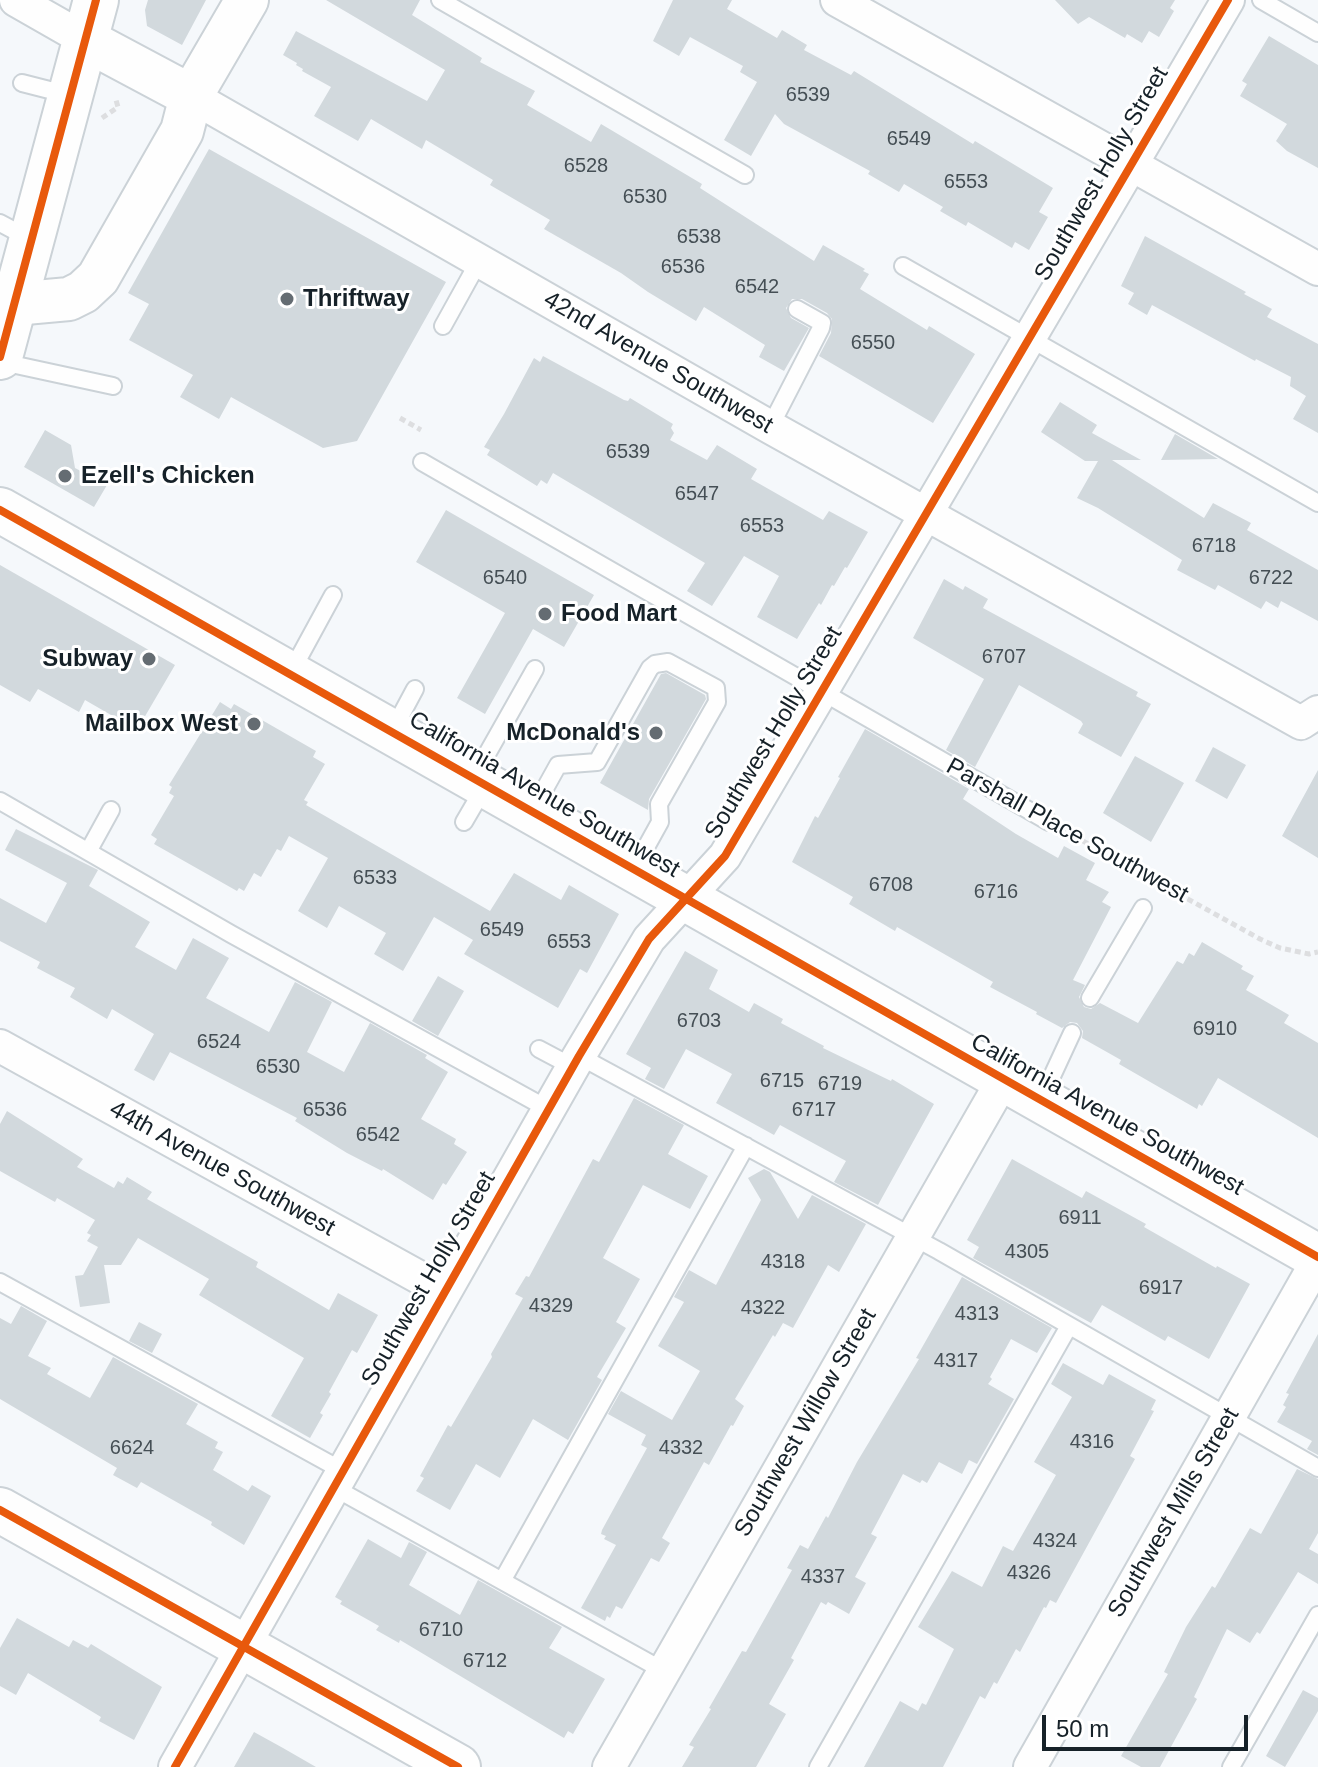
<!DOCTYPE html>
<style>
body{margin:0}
#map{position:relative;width:1318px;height:1767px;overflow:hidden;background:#f5f8fb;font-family:Helvetica,sans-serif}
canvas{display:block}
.scale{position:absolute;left:1042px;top:1715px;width:206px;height:36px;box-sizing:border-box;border:4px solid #162128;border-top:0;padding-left:10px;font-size:24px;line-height:28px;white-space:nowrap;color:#162128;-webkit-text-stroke:6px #fff;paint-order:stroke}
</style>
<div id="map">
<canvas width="1318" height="1767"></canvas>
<div class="scale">50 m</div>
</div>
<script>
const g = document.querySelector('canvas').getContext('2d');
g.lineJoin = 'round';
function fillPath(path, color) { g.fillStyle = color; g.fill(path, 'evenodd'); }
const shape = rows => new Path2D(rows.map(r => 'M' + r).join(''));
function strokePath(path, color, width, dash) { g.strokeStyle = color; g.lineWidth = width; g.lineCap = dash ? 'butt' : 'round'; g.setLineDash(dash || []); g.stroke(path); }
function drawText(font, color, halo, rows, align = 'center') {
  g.font = font + ' Helvetica,sans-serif'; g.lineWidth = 6; g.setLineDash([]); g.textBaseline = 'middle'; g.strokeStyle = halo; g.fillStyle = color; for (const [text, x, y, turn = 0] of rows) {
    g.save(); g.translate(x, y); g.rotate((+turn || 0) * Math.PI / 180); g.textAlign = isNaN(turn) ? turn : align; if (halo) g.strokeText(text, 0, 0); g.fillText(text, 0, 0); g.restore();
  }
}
fillPath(shape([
 [148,0,206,0,182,45,147,26,145,10],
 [326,0,420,0,412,15,482,58,480,62,535,91,527,105,591,142,601,124,702,184,700,188,814,261,823,245,865,269,863,271,869,274,860,289,927,330,929,326,975,354,933,423,819,356,831,333,832,319,827,313,802,299,792,299,786,308,791,318,809,328,784,371,759,357,765,345,704,307,696,321,648,292,621,273,544,229,550,220,490,185,493,180,426,140,422,149,371,119,358,141,314,116,331,87,302,71,303,69,296,65,297,63,283,55,296,31,427,101,445,70],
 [673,0,732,0,727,9,777,38,782,30,807,45,804,50,851,75,854,71,973,144,975,141,1053,188,1039,212,1048,217,1029,250,1015,242,1012,248,968,222,966,226,940,211,943,207,904,184,899,192,868,174,870,171,784,124,775,114,751,156,724,140,757,82,740,72,743,66,690,37,679,56,653,41],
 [1055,0,1175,0,1170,8,1174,11,1159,37,1149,31,1142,43,1127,34,1125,38,1089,17,1078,24],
 [1269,36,1318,65,1318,168,1287,151,1276,141,1287,124,1240,96,1247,84,1242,81],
 [209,149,446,282,357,441,323,448,231,397,219,419,180,397,193,375,129,340,149,304,128,293],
 [1145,236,1246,292,1244,294,1272,309,1267,317,1318,344,1318,433,1293,419,1306,396,1290,386,1291,377,1256,359,1255,361,1152,305,1147,315,1128,304,1134,293,1121,286],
 [543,356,624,400,628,401,630,398,673,424,671,428,674,433,670,440,707,460,717,445,757,469,751,479,823,520,829,511,868,532,847,568,845,567,834,586,832,585,821,605,819,603,797,639,757,617,779,576,744,556,712,606,687,591,705,563,553,473,547,484,541,480,537,486,487,455,490,450,484,447,504,414,534,358,540,362],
 [1060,402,1097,425,1092,433,1141,460,1112,460,1204,518,1213,503,1251,523,1247,530,1318,570,1318,621,1281,601,1278,608,1266,601,1261,609,1218,585,1215,590,1177,570,1182,560,1098,508,1077,498,1098,461,1085,461,1041,432],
 [45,430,71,445,75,468,107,485,94,507,24,467],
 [1175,434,1218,459,1161,460],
 [446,510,594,595,564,647,533,629,485,714,457,698,505,613,416,562],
 [0,565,175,665,137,730,85,700,79,712,38,689,30,702,0,685],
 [944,579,963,590,965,586,988,599,983,608,1138,692,1136,696,1151,704,1121,757,1078,733,1083,724,1081,721,1019,685,975,767,946,750,984,679,913,638],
 [666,673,705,695,706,699,649,799,648,810,600,783,661,674],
 [220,702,231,709,234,704,316,751,313,757,325,764,304,800,308,802,306,805,490,911,514,873,561,900,569,885,619,914,587,973,580,969,558,1008,464,954,473,940,434,917,403,971,374,954,386,933,339,906,327,928,298,911,328,858,289,836,281,851,277,849,261,877,254,873,244,891,239,888,237,891,154,844,157,839,151,835,174,796,169,793,172,787,169,785],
 [865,729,969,789,963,799,1016,834,1058,858,1064,846,1095,863,1086,880,1109,892,1102,902,1111,907,1073,980,1085,985,1079,997,1084,1007,1091,1009,1100,1003,1138,1023,1177,961,1183,964,1189,953,1194,956,1202,942,1243,966,1241,969,1254,976,1246,990,1289,1015,1284,1023,1318,1043,1318,1138,1218,1078,1202,1106,1199,1104,1197,1109,1119,1064,1121,1060,1082,1038,1083,1031,1077,1023,1070,1022,1062,1028,1036,1014,1037,1012,990,987,993,982,897,927,895,931,849,904,853,897,792,862,815,816,818,818,840,778,838,777],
 [1213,747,1246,765,1227,799,1195,781],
 [1135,756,1184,783,1151,842,1103,813],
 [1318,770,1318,858,1282,836],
 [16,829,98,870,89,886,150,922,135,947,176,970,193,938,229,958,206,998,269,1032,295,982,332,1002,307,1052,344,1072,370,1023,427,1055,425,1058,448,1072,421,1119,456,1139,454,1144,467,1152,446,1185,443,1183,433,1200,383,1169,382,1171,347,1153,295,1121,297,1118,170,1052,154,1081,134,1070,154,1034,112,1009,107,1019,70,997,75,988,37,968,40,962,0,941,0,898,46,923,67,883,5,850],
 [685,951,718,970,709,989,749,1012,754,1003,783,1019,781,1023,824,1046,823,1048,891,1081,892,1079,934,1104,878,1205,834,1182,846,1161,780,1125,774,1135,716,1103,732,1074,686,1049,664,1089,645,1079,651,1068,626,1054],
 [438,976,464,991,438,1036,412,1021],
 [634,1098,684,1125,668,1154,708,1176,690,1209,643,1185,603,1258,640,1279,616,1322,626,1328,597,1377,602,1380,568,1440,533,1419,500,1478,476,1464,450,1510,416,1491,424,1478,420,1476,448,1425,451,1427,492,1357,491,1354,523,1298,515,1294,526,1276,529,1277,593,1159,599,1162],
 [7,1111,83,1159,77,1167,114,1188,118,1181,123,1184,127,1177,152,1192,147,1199,258,1262,256,1267,329,1310,338,1293,378,1315,357,1353,352,1350,329,1392,331,1394,320,1413,323,1415,310,1438,271,1416,304,1358,199,1295,209,1279,138,1238,121,1265,104,1265,110,1303,80,1307,75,1276,83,1275,98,1247,87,1241,91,1235,87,1233,95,1220,57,1198,55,1202,0,1171,0,1124],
 [1012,1159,1082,1198,1086,1191,1146,1224,1144,1227,1216,1268,1217,1266,1250,1284,1209,1359,1168,1336,1165,1341,1102,1305,1091,1323,973,1258,979,1247,967,1240],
 [764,1169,770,1172,798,1219,812,1195,866,1224,839,1272,828,1265,793,1328,783,1323,775,1337,773,1335,735,1399,744,1406,733,1426,731,1425,709,1465,704,1462,662,1538,670,1543,659,1562,651,1558,622,1609,616,1606,610,1618,607,1616,605,1621,581,1608,616,1545,604,1539,606,1536,601,1534,602,1530,647,1448,641,1445,646,1435,608,1414,621,1391,672,1420,700,1371,658,1346,684,1302,674,1297,689,1270,716,1285,761,1200,748,1178],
 [962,1277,1052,1328,1037,1353,1011,1339,990,1377,992,1379,988,1384,1014,1399,977,1464,969,1460,962,1474,939,1462,927,1483,922,1480,920,1483,903,1474,871,1534,877,1537,855,1577,866,1583,849,1614,828,1602,826,1605,821,1602,791,1658,794,1660,769,1704,786,1714,756,1767,682,1767,694,1747,689,1745,711,1709,709,1708,742,1651,746,1652,792,1570,787,1568,800,1545,808,1549,826,1516,828,1518,857,1462,919,1359,916,1358,924,1344],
 [21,1306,47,1321,28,1356,51,1368,47,1374,90,1398,113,1357,198,1404,186,1424,218,1442,215,1448,223,1452,213,1470,248,1491,252,1485,271,1496,244,1545,211,1525,212,1522,141,1482,137,1488,113,1475,117,1468,0,1399,0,1318,11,1324],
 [139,1322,162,1334,152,1353,129,1341],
 [1318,1334,1318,1455,1307,1449,1312,1441,1277,1422,1286,1407,1283,1405,1289,1394,1286,1393],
 [1063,1363,1103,1385,1109,1374,1156,1400,1151,1410,1154,1411,1130,1456,1135,1459,1056,1603,1050,1600,1046,1608,1044,1607,1020,1652,1016,1649,997,1684,994,1682,985,1699,980,1696,943,1767,864,1767,900,1701,918,1711,922,1703,926,1705,954,1649,918,1627,952,1571,982,1587,1003,1546,1013,1551,1056,1475,1034,1462,1072,1397,1051,1384],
 [1297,1469,1318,1479,1318,1533,1309,1549,1318,1554,1318,1584,1298,1572,1260,1634,1257,1632,1250,1643,1227,1629,1194,1697,1197,1699,1160,1767,1141,1767,1121,1756,1168,1674,1164,1672,1186,1627,1212,1586,1215,1588,1250,1528,1261,1534],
 [368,1539,401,1558,409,1542,427,1552,409,1585,460,1615,478,1580,562,1627,549,1648,605,1679,573,1734,568,1731,564,1738,400,1640,399,1643,376,1630,379,1626,340,1604,342,1601,335,1597],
 [17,1618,69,1647,73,1640,88,1648,91,1644,162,1687,134,1740,99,1721,101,1717,28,1673,16,1695,0,1686,0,1648],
 [1303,1690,1318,1698,1318,1711,1285,1767,1266,1756],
 [254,1732,283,1748,316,1767,234,1767]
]), '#d2d9dd');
const service = shape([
 [440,0,745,175],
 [1261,0,1318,33],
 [22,83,69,95],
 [0,223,30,239],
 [903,266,1318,503],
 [443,326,479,261],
 [2,362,113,386],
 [770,427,821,328,822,323,797,309],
 [422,462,1049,822],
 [290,674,333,595],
 [393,730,415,689],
 [474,777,535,669],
 [0,801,231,934,548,1109],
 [533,810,558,765,597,762,650,668,655,664,668,662,716,688,717,702,659,804,660,822,634,869],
 [464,822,485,786],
 [89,850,111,810],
 [1090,998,1143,908],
 [539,1049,573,1067],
 [579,1056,939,1251,1318,1468],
 [1041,1100,1072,1033],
 [0,1282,343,1471],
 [333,1487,664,1671],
 [502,1581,746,1146],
 [818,1767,1069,1326],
 [1231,1767,1318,1615]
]);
const minor = shape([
 [16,0,86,40],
 [837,0,1318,269],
 [191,96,770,427,1301,723,1318,712],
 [0,1046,444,1291],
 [175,1767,579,1056,649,939,725,856,1228,0],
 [609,1767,1003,1080],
 [1030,1767,1318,1260]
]);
const tertiary = shape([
 [86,40,191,96],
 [14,304,69,299,83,292,98,278,182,131,191,96,247,0]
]);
const secondary = shape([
 [0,510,1318,1257]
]);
const primary = shape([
 [0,357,96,0],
 [0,1510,458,1767]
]);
strokePath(service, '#cbd2d7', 20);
strokePath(minor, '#cbd2d7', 36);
strokePath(tertiary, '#cbd2d7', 46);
strokePath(secondary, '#cbd2d7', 48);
strokePath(primary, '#cbd2d7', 48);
strokePath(shape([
 [102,118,118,107,116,100],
 [400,418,421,430],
 [1065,831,1260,939,1280,948,1309,954,1318,952]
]), '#dddee0', 5, [6, 4]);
strokePath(service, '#fefefe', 16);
strokePath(minor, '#fefefe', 32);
strokePath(tertiary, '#fefefe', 42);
strokePath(secondary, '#fefefe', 44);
strokePath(primary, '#fefefe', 44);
strokePath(shape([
 [0,357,96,0],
 [0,510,1318,1257],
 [0,1510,458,1767],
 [175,1767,579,1056,649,939,725,856,1228,0]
]), '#e8590c', 8);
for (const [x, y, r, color] of [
 [287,299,8,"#646c72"],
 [65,476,8,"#646c72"],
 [545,614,8,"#646c72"],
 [149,659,8,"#646c72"],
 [254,724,8,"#646c72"],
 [656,733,8,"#646c72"]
]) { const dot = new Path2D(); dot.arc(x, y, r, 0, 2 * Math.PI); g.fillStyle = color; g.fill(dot); strokePath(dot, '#fff', 3); }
drawText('20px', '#454f55', null, [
 ["6539",808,95],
 ["6549",909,139],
 ["6528",586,166],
 ["6553",966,182],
 ["6530",645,197],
 ["6538",699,237],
 ["6536",683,267],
 ["6542",757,287],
 ["6550",873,343],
 ["6539",628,452],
 ["6547",697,494],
 ["6553",762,526],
 ["6718",1214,546],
 ["6540",505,578],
 ["6722",1271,578],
 ["6707",1004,657],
 ["6533",375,878],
 ["6708",891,885],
 ["6716",996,892],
 ["6549",502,930],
 ["6553",569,942],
 ["6703",699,1021],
 ["6910",1215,1029],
 ["6524",219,1042],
 ["6530",278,1067],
 ["6715",782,1081],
 ["6719",840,1084],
 ["6536",325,1110],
 ["6717",814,1110],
 ["6542",378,1135],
 ["6911",1080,1218],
 ["4305",1027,1252],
 ["4318",783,1262],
 ["6917",1161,1288],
 ["4329",551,1306],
 ["4322",763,1308],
 ["4313",977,1314],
 ["4317",956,1361],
 ["4316",1092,1442],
 ["6624",132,1448],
 ["4332",681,1448],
 ["4324",1055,1541],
 ["4326",1029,1573],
 ["4337",823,1577],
 ["6710",441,1630],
 ["6712",485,1661]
]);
drawText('24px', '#162128', '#fff', [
 ["Southwest Holly Street",1102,174,-60],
 ["42nd Avenue Southwest",658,363,30],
 ["Southwest Holly Street",774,733,-59],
 ["California Avenue Southwest",544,795,30],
 ["Parshall Place Southwest",1067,831,29],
 ["California Avenue Southwest",1107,1115,29],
 ["44th Avenue Southwest",222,1169,29],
 ["Southwest Holly Street",429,1279,-60],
 ["Southwest Willow Street",806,1423,-60],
 ["Southwest Mills Street",1174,1513,-60]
]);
drawText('bold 24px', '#162128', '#fff', [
 ["Thriftway",303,299],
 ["Ezell's Chicken",81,476],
 ["Food Mart",561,614],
 ["Subway",133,659,"right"],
 ["Mailbox West",238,724,"right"],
 ["McDonald's",640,733,"right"]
], 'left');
</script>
